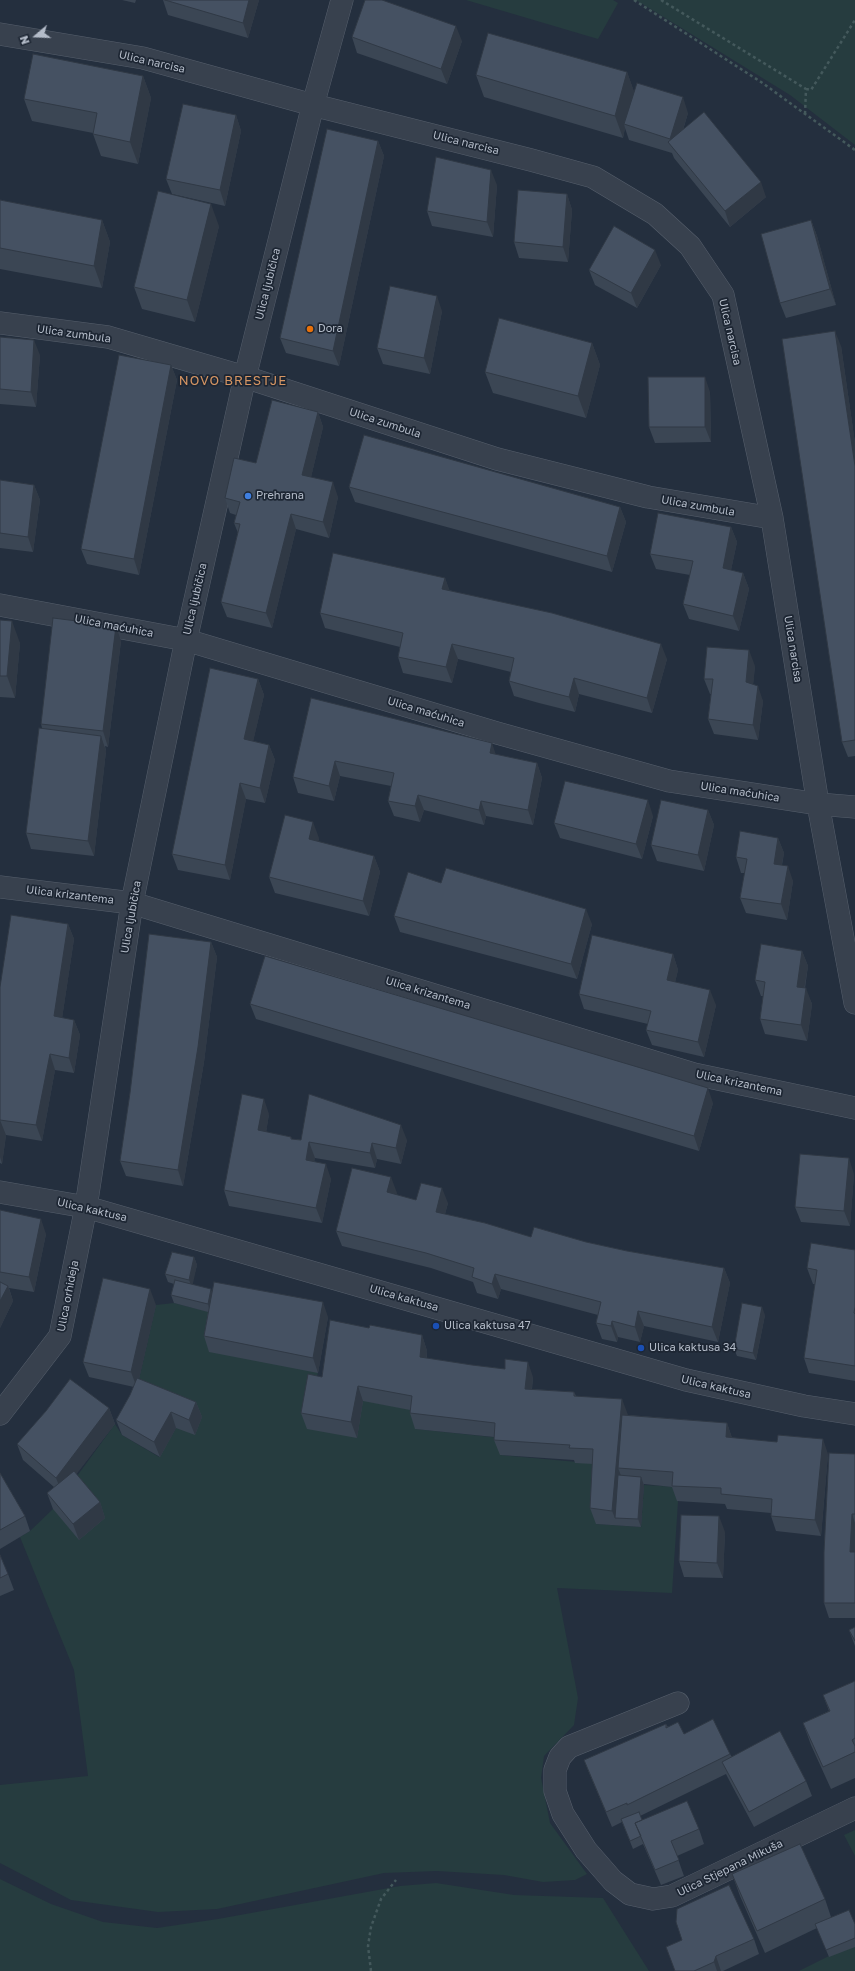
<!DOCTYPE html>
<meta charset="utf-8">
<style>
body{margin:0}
#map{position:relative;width:855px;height:1971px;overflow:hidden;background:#242f3e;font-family:"Golos Text",sans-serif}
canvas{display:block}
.north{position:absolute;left:16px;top:16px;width:40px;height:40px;-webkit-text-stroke:3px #1d2633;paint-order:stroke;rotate:251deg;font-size:11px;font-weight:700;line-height:16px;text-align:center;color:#b4bcc9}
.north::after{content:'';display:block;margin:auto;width:14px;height:18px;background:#b4bcc9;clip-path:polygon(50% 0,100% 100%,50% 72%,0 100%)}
</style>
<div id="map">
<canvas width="855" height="1971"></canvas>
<div class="north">N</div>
</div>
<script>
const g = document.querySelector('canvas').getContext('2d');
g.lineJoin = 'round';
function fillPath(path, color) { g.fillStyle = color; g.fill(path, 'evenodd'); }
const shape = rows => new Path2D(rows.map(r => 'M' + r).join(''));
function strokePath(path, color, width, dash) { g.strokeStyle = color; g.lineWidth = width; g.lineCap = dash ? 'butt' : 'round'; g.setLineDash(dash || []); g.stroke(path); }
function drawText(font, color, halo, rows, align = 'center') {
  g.font = font + ' "Golos Text",sans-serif'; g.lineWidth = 3.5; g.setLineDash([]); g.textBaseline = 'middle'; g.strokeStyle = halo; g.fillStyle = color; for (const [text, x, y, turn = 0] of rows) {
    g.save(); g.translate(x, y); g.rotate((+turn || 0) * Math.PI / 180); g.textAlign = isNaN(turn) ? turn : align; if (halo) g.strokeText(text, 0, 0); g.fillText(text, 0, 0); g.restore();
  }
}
fillPath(shape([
 [466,0,613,0,618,3,598,39],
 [636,0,855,0,855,145,790,95],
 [174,1303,210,1312,318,1373,313,1390,417,1411,416,1429,501,1438,500,1455,599,1464,596,1524,641,1527,644,1485,679,1487,672,1593,557,1588,578,1698,574,1725,544,1756,541,1778,550,1823,587,1874,575,1880,543,1882,504,1875,437,1871,384,1873,217,1909,158,1912,71,1900,0,1863,0,1785,88,1776,74,1670,20,1537,30,1531,53,1509,115,1424,122,1435,159,1457,176,1428,137,1388,156,1305],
 [855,1830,855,1856,844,1835],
 [0,1879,51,1904,103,1922,157,1928,218,1919,400,1886,436,1883,514,1895,603,1898,649,1971,0,1971],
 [855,1943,855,1971,799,1971]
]), '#263c3f');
const minor = shape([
 [0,34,143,58,313,105,531,160,593,177,655,214,690,246,723,295,772,518,818,804,855,1003],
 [0,323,108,337,245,377,497,459,648,497,772,518],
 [0,605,186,640,497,733,669,781,818,804,855,807],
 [0,887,132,903,694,1074,855,1108],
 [0,1192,86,1207,686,1380,804,1406,855,1414],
 [0,1414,60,1336,86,1207,132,903,186,640,245,377,313,105,342,0],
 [678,1703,569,1747,560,1757,555,1770,555,1791,563,1814,586,1850,613,1881,630,1894,653,1899,672,1896,855,1808]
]);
strokePath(minor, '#565f6c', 23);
strokePath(shape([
 [634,0,761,82,855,150],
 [661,0,806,89,805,114],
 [806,89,811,90,855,20],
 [371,1971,368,1946,371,1927,381,1899,396,1880]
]), '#44595c', 2.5, [3, 3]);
strokePath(minor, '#38414e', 22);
fillPath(shape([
 [122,0,136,0,135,3],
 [163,0,259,0,248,38,168,15],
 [352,37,462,41,447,84,357,53],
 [627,72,634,92,688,113,683,130,766,197,730,227,674,158,672,153,629,140,625,128,623,138,484,97,476,75],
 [143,76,151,98,138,164,101,156,93,134,93,133,32,121,24,99],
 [236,115,241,131,225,206,172,194,166,179],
 [378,141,384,156,339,366,286,353,280,338],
 [497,185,493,237,432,226,427,211],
 [567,194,572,210,568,262,519,258,514,242],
 [0,200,102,220,110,242,102,288,0,269],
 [811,220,817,236,836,305,786,318,780,303],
 [219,226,195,322,142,309,134,287],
 [661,265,637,308,595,285,589,270],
 [442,311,430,374,383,364,377,348],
 [0,337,40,355,36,407,0,404],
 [592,343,600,365,586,418,493,393,485,372],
 [841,346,855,443,855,756,848,757,842,742],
 [171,365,177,380,139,575,87,564,81,549],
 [710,392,711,442,655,443,649,427],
 [318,412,323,427,311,477,338,497,329,538,296,529,272,628,227,617,221,602,238,533,234,523,236,515,230,513,225,498,256,463],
 [0,480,34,485,40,500,33,552,0,548],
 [349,487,620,507,626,522,612,572,355,502],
 [731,527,737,542,731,570,743,573,749,589,739,631,689,619,683,604,690,575,656,569,650,554],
 [445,578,449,590,667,659,652,713,579,694,575,712,539,703,514,696,509,681,511,672,458,659,452,683,403,673,398,657,400,647,325,628,320,613],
 [0,620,20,643,15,698,0,697],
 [121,641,108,747,105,746,106,751,94,856,31,849,26,833,42,728,41,724],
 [755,666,753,684,763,701,758,740,714,734,708,719,711,694,710,694,704,679],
 [258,679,264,695,253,741,269,745,275,760,265,803,246,799,230,880,178,870,172,854],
 [311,698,496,755,537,763,542,778,533,825,486,816,484,825,424,810,420,822,394,816,388,801,391,786,340,776,334,801,298,793,293,777],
 [708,810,714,825,704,871,657,861,651,845],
 [653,816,642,859,560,838,554,823],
 [319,838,318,842,374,856,380,872,369,916,275,893,269,877],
 [778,838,784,853,782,865,793,881,787,920,746,913,740,898,745,873,741,873,736,857],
 [441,883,592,924,577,979,400,932,394,916],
 [68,924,74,939,62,1018,74,1020,80,1035,74,1073,55,1070,42,1141,6,1135,2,1164,0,1163,0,987],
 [211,942,217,957,204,1062,183,1186,126,1176,120,1161],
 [802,951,808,966,805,988,812,1004,807,1041,765,1034,760,1019,763,996,761,996,755,980],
 [673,954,678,970,675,982,716,1005,704,1057,652,1045,646,1030,648,1024,584,1009,579,994],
 [250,1004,713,1103,699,1151,256,1019],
 [269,1114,266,1132,291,1137,292,1139,301,1140,407,1140,401,1164,377,1159,375,1168,315,1158,314,1161,331,1179,322,1223,229,1206,224,1190],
 [854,1174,850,1226,801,1222,795,1207],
 [397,1193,396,1195,416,1200,448,1203,445,1214,531,1237,586,1242,627,1251,724,1268,730,1283,718,1342,644,1326,640,1342,618,1337,617,1342,602,1339,596,1323,598,1315,501,1289,498,1299,477,1293,473,1282,431,1268,342,1246,336,1231],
 [0,1210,46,1234,34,1292,9,1288,13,1301,0,1328],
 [855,1250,855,1381,809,1373,804,1358,815,1284,813,1284,807,1268],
 [194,1257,197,1265,192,1284,212,1291,328,1317,318,1373,209,1352,204,1336,208,1312,174,1303,171,1295,174,1284,168,1282,165,1274],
 [156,1305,139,1379,196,1402,202,1417,195,1435,176,1428,160,1457,122,1435,116,1420,130,1395,134,1387,89,1377,83,1362],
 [765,1315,756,1360,737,1356,734,1349],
 [369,1328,422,1335,427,1351,427,1358,533,1377,532,1389,574,1392,576,1396,628,1415,727,1423,732,1438,828,1454,821,1536,776,1531,771,1516,771,1513,727,1509,725,1504,677,1501,672,1487,644,1484,641,1527,596,1524,590,1508,593,1464,575,1463,574,1460,500,1455,494,1440,494,1437,415,1429,410,1413,410,1410,363,1401,357,1438,307,1429,301,1413,322,1377],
 [109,1408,115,1424,76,1474,100,1502,105,1518,79,1540,53,1509,47,1493,54,1487,23,1460,17,1444],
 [855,1454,855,1618,829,1618,824,1603],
 [0,1473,25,1516,30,1531,0,1549],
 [725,1532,723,1578,684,1577,679,1561],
 [0,1555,8,1574,14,1590,0,1596],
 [849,1630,855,1641,855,1646],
 [855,1681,855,1778,831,1789,811,1745,803,1723,829,1711,823,1695],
 [666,1724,668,1727,730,1754,732,1757,806,1781,812,1796,754,1827,728,1778,726,1774,640,1816,642,1820,699,1829,704,1844,677,1856,684,1876,661,1885,643,1844,633,1849,622,1822,612,1827,590,1775,584,1760],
 [732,1874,825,1899,831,1917,855,1924,855,1947,829,1957,817,1928,765,1953,740,1896],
 [754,1939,759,1954,723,1971,675,1971,682,1940]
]), '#3b4654');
fillPath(shape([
 [249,0,259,0,248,38,243,23],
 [456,26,462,41,447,84,441,69],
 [627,72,635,94,624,124,625,128,623,138,615,116],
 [143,76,151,98,138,164,130,142],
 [683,97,688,113,676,152,673,148,670,139],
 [236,115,241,131,225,206,220,190],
 [378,141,384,156,339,366,333,351],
 [491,170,497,185,493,237,487,222],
 [761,182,766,197,730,227,725,211],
 [567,194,572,210,568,262,563,247],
 [211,204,219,226,195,322,187,300],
 [102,220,110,242,102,288,94,266],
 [811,220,817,236,836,305,830,289],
 [655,250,661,265,637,308,631,293],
 [437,296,442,311,430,374,424,358],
 [835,331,841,346,855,443,855,466],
 [34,340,40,355,36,407,31,392],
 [592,343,600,365,586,418,578,396],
 [171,365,177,380,139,575,134,559],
 [705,377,710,392,711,442,705,427],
 [318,412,323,427,308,490,302,475],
 [333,482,338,497,329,538,323,522],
 [34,485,40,500,33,552,28,537],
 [620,507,626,522,612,572,607,556],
 [291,514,296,529,272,628,266,613],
 [731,527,737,542,728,584,723,568],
 [743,573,749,589,739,631,733,616],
 [445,578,451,594,442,589],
 [12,621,20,643,15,698,7,676],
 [116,626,121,641,108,747,103,731],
 [452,644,458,659,452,683,446,667],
 [661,644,667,659,652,713,647,698],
 [749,650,755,666,752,698,746,682],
 [574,678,579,694,575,712,569,697],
 [258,679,264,695,250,755,244,739],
 [758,686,763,701,758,740,753,725],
 [101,736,106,751,94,856,88,841],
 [492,743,497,758,490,753],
 [269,745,275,760,265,803,260,788],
 [335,761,340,776,334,801,329,786],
 [537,763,542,778,533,825,528,810],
 [240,783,246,799,230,880,225,865],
 [418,795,424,810,420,822,415,806],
 [648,800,653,816,642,859,636,844],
 [481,801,486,816,484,825,479,810],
 [708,810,714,825,704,871,698,855],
 [313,822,319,838,315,855,309,839],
 [778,838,784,853,779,879,774,864],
 [374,856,380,872,369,916,363,901],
 [788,866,793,881,787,920,781,904],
 [586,909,592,924,577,979,571,964],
 [68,924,74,939,60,1032,54,1016],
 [211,942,217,957,204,1062,183,1186,178,1170],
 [802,951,808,966,802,1002,797,987],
 [673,954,678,970,672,995,667,980],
 [806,988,812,1004,807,1041,801,1025],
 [710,990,716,1005,704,1057,698,1042],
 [74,1020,80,1035,74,1073,69,1058],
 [50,1054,55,1070,42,1141,36,1125],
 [708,1088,713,1103,699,1151,694,1136],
 [264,1099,269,1114,264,1146,258,1130],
 [0,1120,6,1135,2,1164,0,1157],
 [401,1125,407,1140,401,1164,396,1148],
 [309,1142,315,1158,312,1175,306,1160],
 [372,1143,377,1159,375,1168,370,1153],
 [849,1158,854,1174,850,1226,844,1211],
 [326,1164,331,1179,322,1223,316,1208],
 [391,1177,397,1193,393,1208,387,1192],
 [442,1188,448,1203,441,1228,436,1212],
 [41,1219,46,1234,34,1292,29,1277],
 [194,1257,197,1265,192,1288,189,1280],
 [724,1268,730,1283,718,1342,712,1327],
 [495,1274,501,1289,498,1299,492,1284],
 [8,1286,13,1301,0,1328,0,1301],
 [150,1289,156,1305,137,1388,131,1372],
 [211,1289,214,1297,210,1312,208,1304],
 [323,1302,328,1317,318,1373,313,1358],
 [762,1307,765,1315,756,1360,753,1353],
 [638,1311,644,1326,640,1342,635,1327],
 [612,1321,618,1337,617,1342,611,1326],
 [422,1335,427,1351,426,1372,420,1357],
 [528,1362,533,1377,530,1404,525,1389],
 [358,1386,363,1401,357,1438,351,1422],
 [622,1399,628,1415,623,1468,618,1468,622,1478,615,1518,612,1511],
 [196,1402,202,1417,195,1435,189,1420],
 [109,1408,115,1424,62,1493,56,1478],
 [171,1412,176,1428,160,1457,154,1442],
 [727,1423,732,1438,726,1437],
 [823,1439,828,1454,821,1536,815,1520],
 [641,1477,644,1485,641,1527,638,1519],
 [100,1502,105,1518,79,1540,73,1524],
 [852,1514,855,1523,855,1566,850,1552],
 [719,1516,725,1532,723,1578,717,1563],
 [716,1956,721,1971,717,1971,714,1962]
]), '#303945');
const building = shape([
 [165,0,249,0,243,23,165,0],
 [365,0,382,0,456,26,441,69,352,37,365,0],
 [488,33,627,72,615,116,476,75,488,33],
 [33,54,143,76,130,142,93,134,97,113,24,99,33,54],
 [637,83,683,97,670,139,624,124,637,83],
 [183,104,236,115,220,190,166,179,183,104],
 [704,112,761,182,725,211,668,142,704,112],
 [327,129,378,141,333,351,280,338,327,129],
 [436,157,491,170,487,222,427,211,436,157],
 [518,190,567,194,563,247,514,242,518,190],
 [158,191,211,204,187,300,134,287,158,191],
 [0,200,102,220,94,266,0,248,0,200],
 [811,220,830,289,780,303,761,234,811,220],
 [614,226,655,250,631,293,589,270,614,226],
 [390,286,437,296,424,358,377,348,390,286],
 [499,318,592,343,578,396,485,372,499,318],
 [835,331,855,466,855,740,842,742,782,339,835,331],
 [0,337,34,340,31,392,0,389,0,337],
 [119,355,171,365,134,559,81,549,119,355],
 [648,377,705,377,705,427,649,427,648,377],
 [272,400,318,412,302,475,333,482,323,522,291,514,266,613,221,602,240,524,234,523,240,502,225,498,234,458,256,463,272,400],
 [364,435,620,507,607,556,349,487,364,435],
 [0,480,34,485,28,537,0,533,0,480],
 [658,513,731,527,723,568,743,573,733,616,683,604,693,561,650,554,658,513],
 [333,553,445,578,442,589,552,613,661,644,647,698,574,678,569,697,534,688,509,681,514,658,452,644,446,667,398,657,403,633,320,613,333,553],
 [53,618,116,626,103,731,41,724,53,618],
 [0,620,12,621,7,676,0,676,0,620],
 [707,647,749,650,746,682,758,686,753,725,708,719,713,679,704,679,707,647],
 [210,668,258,679,244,739,269,745,260,788,240,783,225,865,172,854,210,668],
 [311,698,492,743,490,753,537,763,528,810,481,801,479,810,418,795,415,806,388,801,394,773,335,761,329,786,293,777,311,698],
 [39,728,101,736,88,841,26,833,39,728],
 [565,781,648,800,636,844,554,823,565,781],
 [661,800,708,810,698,855,651,845,661,800],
 [285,815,313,822,309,839,374,856,363,901,269,877,285,815],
 [740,831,778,838,774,864,788,866,781,904,740,898,747,859,736,857,740,831],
 [446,868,586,909,571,964,394,916,408,872,441,883,446,868],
 [11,915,68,924,54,1016,74,1020,69,1058,50,1054,36,1125,0,1120,0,987,11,915],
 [149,934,211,942,198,1047,178,1170,120,1161,130,1093,149,934],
 [592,935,673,954,667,980,710,990,698,1042,646,1030,651,1011,579,994,592,935],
 [761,944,802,951,797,987,806,988,801,1025,760,1019,765,982,755,980,761,944],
 [265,956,708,1088,694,1136,250,1004,265,956],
 [242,1094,264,1099,258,1130,291,1137,291,1139,301,1140,309,1094,401,1125,396,1148,372,1143,370,1153,309,1142,306,1160,326,1164,316,1208,224,1190,242,1094],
 [800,1154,849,1158,844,1211,795,1207,800,1154],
 [352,1168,391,1177,387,1192,416,1200,421,1183,442,1188,436,1212,485,1223,531,1237,534,1227,586,1242,627,1251,724,1268,712,1327,638,1311,635,1327,612,1321,611,1326,596,1323,601,1302,495,1274,492,1284,472,1277,474,1268,426,1253,336,1231,352,1168],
 [0,1210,41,1219,29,1277,0,1272,0,1210],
 [811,1243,855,1250,855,1307,854,1313,855,1314,855,1366,804,1358,817,1270,807,1268,811,1243],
 [172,1252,194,1257,189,1280,165,1274,172,1252],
 [103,1278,150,1289,131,1372,83,1362,103,1278],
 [175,1280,211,1289,208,1304,171,1295,175,1280],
 [0,1282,8,1286,0,1301,0,1282],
 [214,1282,323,1302,313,1358,204,1336,214,1282],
 [742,1303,762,1307,753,1353,734,1349,742,1303],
 [330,1320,369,1328,370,1325,422,1335,420,1357,472,1365,505,1369,505,1359,528,1362,525,1389,574,1392,574,1396,622,1399,612,1511,590,1508,593,1449,569,1448,570,1445,494,1440,495,1423,410,1413,412,1396,358,1386,351,1422,301,1413,308,1374,322,1377,330,1320],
 [137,1378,196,1402,189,1420,171,1412,154,1442,116,1420,130,1395,137,1378],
 [70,1379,109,1408,56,1478,17,1444,46,1411,70,1379],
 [622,1415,727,1423,726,1437,777,1442,778,1435,823,1439,815,1520,771,1516,772,1499,721,1494,721,1488,672,1486,673,1472,618,1468,622,1415],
 [829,1453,855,1454,855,1514,852,1514,850,1552,855,1552,855,1603,824,1603,824,1552,829,1453],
 [74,1471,100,1502,73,1524,47,1493,74,1471],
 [0,1473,25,1516,0,1530,0,1473],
 [618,1475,641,1477,638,1519,615,1518,618,1475],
 [681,1515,719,1516,717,1563,679,1561,681,1515],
 [0,1555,8,1574,0,1578,0,1555],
 [855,1627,855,1641,849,1630,855,1627],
 [855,1681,855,1738,852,1740,855,1746,855,1752,823,1767,803,1723,830,1711,823,1695,855,1681],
 [713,1719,730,1754,627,1805,627,1803,606,1812,584,1760,666,1724,666,1728,678,1722,684,1734,713,1719],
 [780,1731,806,1781,749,1812,722,1762,780,1731],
 [687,1801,699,1829,671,1841,679,1860,655,1870,635,1823,687,1801],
 [639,1812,642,1820,635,1823,641,1836,630,1841,621,1819,639,1812],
 [800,1844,825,1899,757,1931,732,1874,800,1844],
 [729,1885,754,1939,716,1956,714,1962,694,1971,675,1971,666,1947,682,1940,676,1922,677,1909,729,1885],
 [849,1910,855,1924,855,1938,826,1950,815,1924,849,1910]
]);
fillPath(building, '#455162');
strokePath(building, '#303945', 1);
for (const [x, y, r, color] of [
 [310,329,4,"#e8710a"],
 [248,496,4,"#3f7fe0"],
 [436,1326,4,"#1a4fb4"],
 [641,1348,4,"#1a4fb4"]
]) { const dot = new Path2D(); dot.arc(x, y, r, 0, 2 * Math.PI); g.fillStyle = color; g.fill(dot); strokePath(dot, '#1d2633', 1.5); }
drawText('11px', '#b4bcc9', '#1d2633', [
 ["Ulica narcisa",152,62,13],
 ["Ulica narcisa",466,143,14],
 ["Ulica ljubičica",268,284,-76],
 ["Ulica narcisa",730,332,77],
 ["Ulica zumbula",74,334,8],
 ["Ulica zumbula",385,423,18],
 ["Ulica zumbula",698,506,10],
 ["Ulica ljubičica",195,599,-77],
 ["Ulica maćuhica",114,626,11],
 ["Ulica narcisa",793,649,81],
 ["Ulica maćuhica",426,712,17],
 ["Ulica maćuhica",740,792,9],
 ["Ulica krizantema",70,895,7],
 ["Ulica ljubičica",131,917,-80],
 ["Ulica krizantema",428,993,17],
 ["Ulica krizantema",739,1083,12],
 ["Ulica kaktusa",92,1210,13],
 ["Ulica orhideja",68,1296,-79],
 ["Ulica kaktusa",404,1298,16],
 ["Ulica kaktusa",716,1387,13],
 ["Ulica Stjepana Mikuša",730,1868,-26]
]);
drawText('11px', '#b4bcc9', '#1d2633', [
 ["Dora",318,329],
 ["Prehrana",256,496],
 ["Ulica kaktusa 47",444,1326],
 ["Ulica kaktusa 34",649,1348]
], 'left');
g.letterSpacing = '1px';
drawText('13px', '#d59563', '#1d2633', [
 ["NOVO BRESTJE",233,381]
]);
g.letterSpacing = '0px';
</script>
